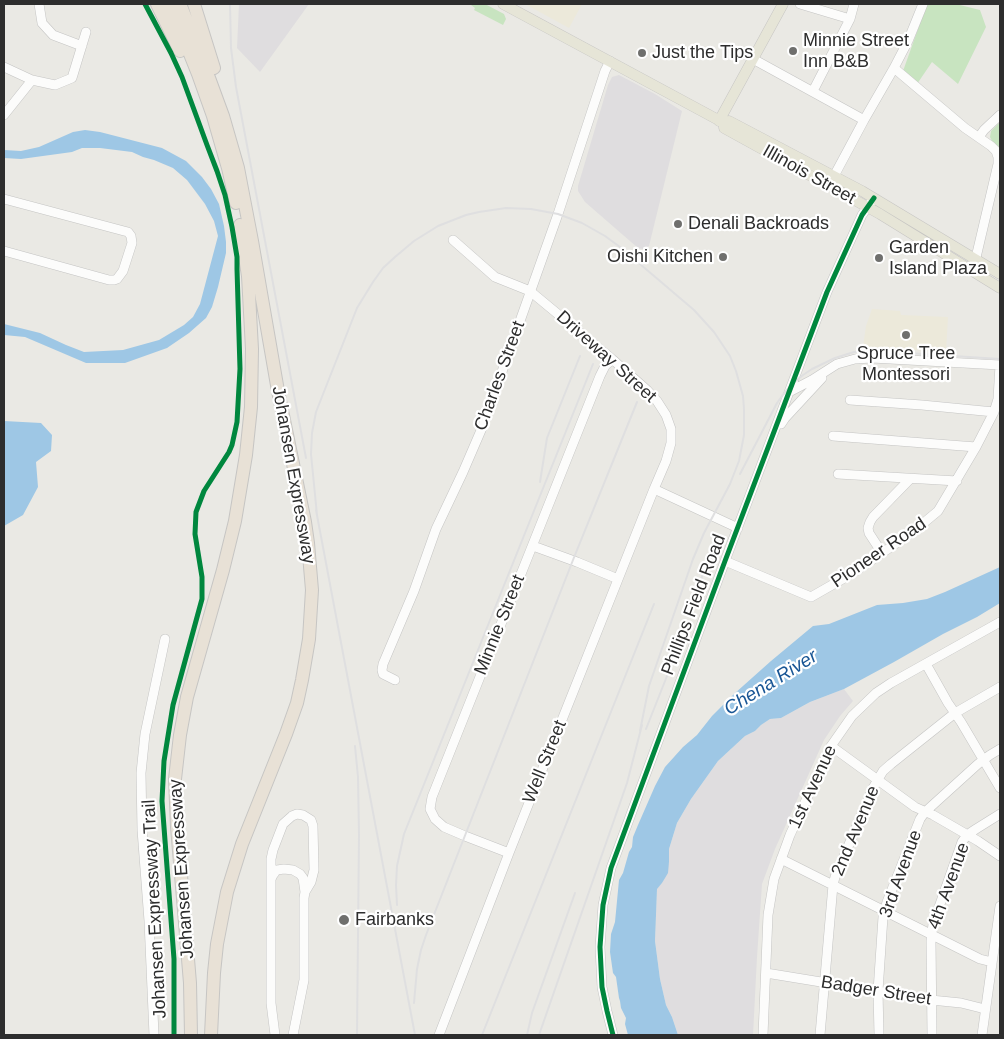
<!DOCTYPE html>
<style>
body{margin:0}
#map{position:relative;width:1004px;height:1039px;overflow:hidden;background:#eae9e4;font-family:Arial,sans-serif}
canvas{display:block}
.frame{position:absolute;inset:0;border:5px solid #2d2d2d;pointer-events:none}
</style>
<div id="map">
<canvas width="1004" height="1039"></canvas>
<div class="frame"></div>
</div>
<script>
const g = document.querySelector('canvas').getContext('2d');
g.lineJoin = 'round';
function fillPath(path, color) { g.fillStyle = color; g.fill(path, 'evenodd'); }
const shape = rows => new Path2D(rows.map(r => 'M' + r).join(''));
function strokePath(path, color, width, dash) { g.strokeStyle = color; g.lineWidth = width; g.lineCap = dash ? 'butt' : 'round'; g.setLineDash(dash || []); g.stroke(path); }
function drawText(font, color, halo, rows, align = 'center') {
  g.font = font + ' Arial,sans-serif'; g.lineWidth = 4.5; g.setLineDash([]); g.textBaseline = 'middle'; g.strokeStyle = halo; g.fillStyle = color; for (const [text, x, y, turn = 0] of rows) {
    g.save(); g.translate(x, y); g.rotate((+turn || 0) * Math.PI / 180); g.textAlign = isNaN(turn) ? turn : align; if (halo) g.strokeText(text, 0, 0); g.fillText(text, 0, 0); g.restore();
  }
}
fillPath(shape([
 [239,4,309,4,260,72,237,48],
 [619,75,655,94,682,111,649,246,643,249,638,248,585,202,578,191,578,186,608,85,612,77],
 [844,689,853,701,840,716,824,740,775,849,762,884,757,957,753,1035,678,1035,672,1017,666,1005,660,979,655,941,657,888,662,883,669,862,669,849,677,823,691,799,718,761,745,736,755,731,761,725,770,719,781,718,810,702]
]), '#dfdddf');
fillPath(shape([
 [525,4,582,4,569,28],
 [872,309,900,311,901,315,948,317,946,352,863,347,866,326]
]), '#ece9da');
fillPath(shape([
 [472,4,485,4,504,14,506,19,503,25,474,10,475,8,471,5],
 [927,4,956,4,980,10,986,27,958,84,932,62,917,84,903,71],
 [1000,122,1000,148,992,141,990,137,991,131]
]), '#c8e4c0');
fillPath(shape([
 [85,130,100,132,162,148,186,161,202,177,211,189,219,204,224,226,226,242,226,253,218,287,212,307,206,318,189,333,167,348,125,363,86,363,25,337,4,335,4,324,40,333,66,345,84,352,123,350,159,340,184,325,193,317,200,304,218,236,214,221,205,204,187,180,173,168,154,160,143,157,132,152,100,148,82,148,72,152,21,159,4,158,4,150,21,151,39,147,73,132],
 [4,421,41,423,52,435,51,451,36,462,38,487,23,515,4,526],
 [1000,567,1000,603,977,617,943,634,894,662,844,689,810,702,781,718,770,719,761,725,755,731,745,736,718,761,691,799,677,823,669,849,669,862,668,873,662,883,657,889,655,941,660,979,666,1005,672,1017,678,1035,628,1035,625,1024,626,1018,621,1008,620,1001,619,998,616,977,613,973,610,952,611,934,615,922,619,880,623,873,629,852,632,847,633,837,638,825,655,786,665,767,683,747,697,735,712,716,734,694,771,661,813,626,829,624,877,605,903,603,927,599,945,592]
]), '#9ec7e5');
const minor = shape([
 [39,4,42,23,53,35,82,46],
 [800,4,850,19],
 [753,59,864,120],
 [4,67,32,80,55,85,72,78,86,32],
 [894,68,965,128,991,146,996,151,998,157,998,164,974,266],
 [813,91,850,19,854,4],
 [4,115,32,80],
 [979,137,984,130,1000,115],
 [834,176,864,120,894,68,908,41,923,4],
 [4,199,124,231,128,232,131,236,132,243,123,271,117,279,114,280,109,280,4,251],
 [453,240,495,277,530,291,612,359,647,390,657,401,666,415,671,429,671,443,666,461,654,489,738,528],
 [789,392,812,380,837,364,855,359,872,358,1000,365],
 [850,400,922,405,994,412],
 [781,424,785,418,822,378],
 [833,436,976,447],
 [838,474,957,481],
 [533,546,577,562,618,579],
 [882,553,869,533,868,528,870,522,873,517,910,479],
 [725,561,811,597,853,573,914,531,938,511,976,447,994,412,998,399,1000,365],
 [926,664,948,703,961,722,1000,788],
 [395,680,383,674,382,670,383,664,414,591,436,529,463,472,482,428,558,214,605,71,610,61],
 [831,746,915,807,933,815,978,841,1000,856],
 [509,853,465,836,444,827,435,819,430,809,432,797,600,376,605,366,612,359],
 [781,859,980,959,992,962],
 [271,879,273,875,277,870,284,869,293,870,300,874,303,878,305,892],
 [766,973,931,1000,961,1003,985,1009],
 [154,1035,149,921,142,830,141,773,145,734,165,639],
 [275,1035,271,1003,271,859,273,850,283,824,292,816,297,814,303,815,311,820,313,826,314,870,311,882,305,892,304,898,304,980,293,1035],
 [439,1035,509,853,654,489],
 [613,1035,607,1011,602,987,600,947,603,905,611,868,725,561,827,292,862,215,871,202],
 [763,1035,768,915,774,879,790,835,831,746,852,716,876,693,891,683,1000,622],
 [820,1035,833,885,835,877,873,788,883,771,891,764,955,713,1000,687],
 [879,1035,878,991,883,917,887,902,920,819,925,812,978,764,990,755,1000,749],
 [932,1035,931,941,933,924,962,842,967,835,976,829,1000,814],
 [982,1035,1000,906]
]);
const major = shape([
 [503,4,724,123,729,121,862,191,1000,274],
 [719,121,783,4],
 [724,123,724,128,880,214,1000,288]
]);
const highway = shape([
 [157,4,180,51],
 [170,4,198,74,213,116,228,168,236,203],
 [180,4,198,48,223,116,238,168,252,241,278,391,305,522,308,543,312,590,309,639,302,680,297,703,286,734,242,844,227,892,217,944,214,973,211,1035],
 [194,4,214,68],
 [191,1035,190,983,177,827,175,779,180,735,187,697,223,570,235,521,246,455,251,407,252,349,248,276,240,225]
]);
strokePath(minor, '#c4c4c3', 10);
strokePath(major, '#c6c5c3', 11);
strokePath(highway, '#c6c5c3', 14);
strokePath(minor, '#fcfcfb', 9);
strokePath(major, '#e6e5d7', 10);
strokePath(highway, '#e8e1d6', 12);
strokePath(shape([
 [230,4,231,48,236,87,306,458],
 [740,474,777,403,782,396,792,384,803,375,812,369,835,358,854,352,876,351,1000,359],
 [540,482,547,438,580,356],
 [316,510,415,1035],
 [317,515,311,454,312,433,316,412,357,308,373,282,383,268,395,257,414,241,438,226,466,215,479,212,506,208,531,209,558,214,582,223,605,236,620,247,694,310,714,332,730,356,736,371,743,396,744,409,744,435,739,461,730,484,704,533,693,559,649,686,640,731],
 [699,585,715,541],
 [646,729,669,671],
 [355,746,358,777,359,835,357,1035],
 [397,905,396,885,397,866,404,834,593,364],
 [414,1003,417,969,421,950,426,935,573,560,637,402],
 [482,1035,654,604],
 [527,1035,532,1013,575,893],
 [539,1035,627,783,642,725]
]), '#dfdfe0', 2);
strokePath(shape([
 [145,4,171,53,182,77,207,145,217,171,225,195,232,227,237,257,237,269,240,369,237,422,232,445,229,452,204,491,196,512,195,534,202,577,202,599,173,705,164,761,162,801,174,959,174,1035],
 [613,1035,607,1011,602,987,600,947,603,905,611,868,725,561,827,292,862,215,874,198]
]), '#00873e', 5);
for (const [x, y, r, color] of [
 [793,51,5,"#6f6f6d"],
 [642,53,5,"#6f6f6d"],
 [678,224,5,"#6f6f6d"],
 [723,257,5,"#6f6f6d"],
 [879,258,5,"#6f6f6d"],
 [906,335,5,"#6f6f6d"],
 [344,920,6,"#6f6f6d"]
]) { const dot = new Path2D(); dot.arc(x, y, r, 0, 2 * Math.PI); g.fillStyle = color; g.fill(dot); strokePath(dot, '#fff', 2); }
drawText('18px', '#2d2d2d', '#fff', [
 ["Minnie Street",803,41],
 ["Inn B&B",803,62],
 ["Just the Tips",652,53],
 ["Denali Backroads",688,224],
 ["Garden",889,248],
 ["Island Plaza",889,269],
 ["Oishi Kitchen",713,257,"right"],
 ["Spruce Tree",906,354,"center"],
 ["Montessori",906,375,"center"],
 ["Fairbanks",355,920]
], 'left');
drawText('18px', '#2d2d2d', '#fff', [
 ["Illinois Street",809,175,29],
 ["Driveway Street",606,357,42],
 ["Charles Street",500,376,-70],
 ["Johansen Expressway",293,475,80],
 ["Pioneer Road",879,553,-34],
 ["Phillips Field Road",694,605,-69],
 ["Minnie Street",500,625,-68],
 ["Well Street",545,762,-68],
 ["1st Avenue",813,787,-65],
 ["2nd Avenue",856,831,-67],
 ["Johansen Expressway",182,869,-94],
 ["3rd Avenue",901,874,-70],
 ["4th Avenue",949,886,-70],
 ["Johansen Expressway Trail",155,909,-93],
 ["Badger Street",876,991,9]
]);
drawText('italic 19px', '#195695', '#fff', [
 ["Chena River",771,683,-32]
]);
</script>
